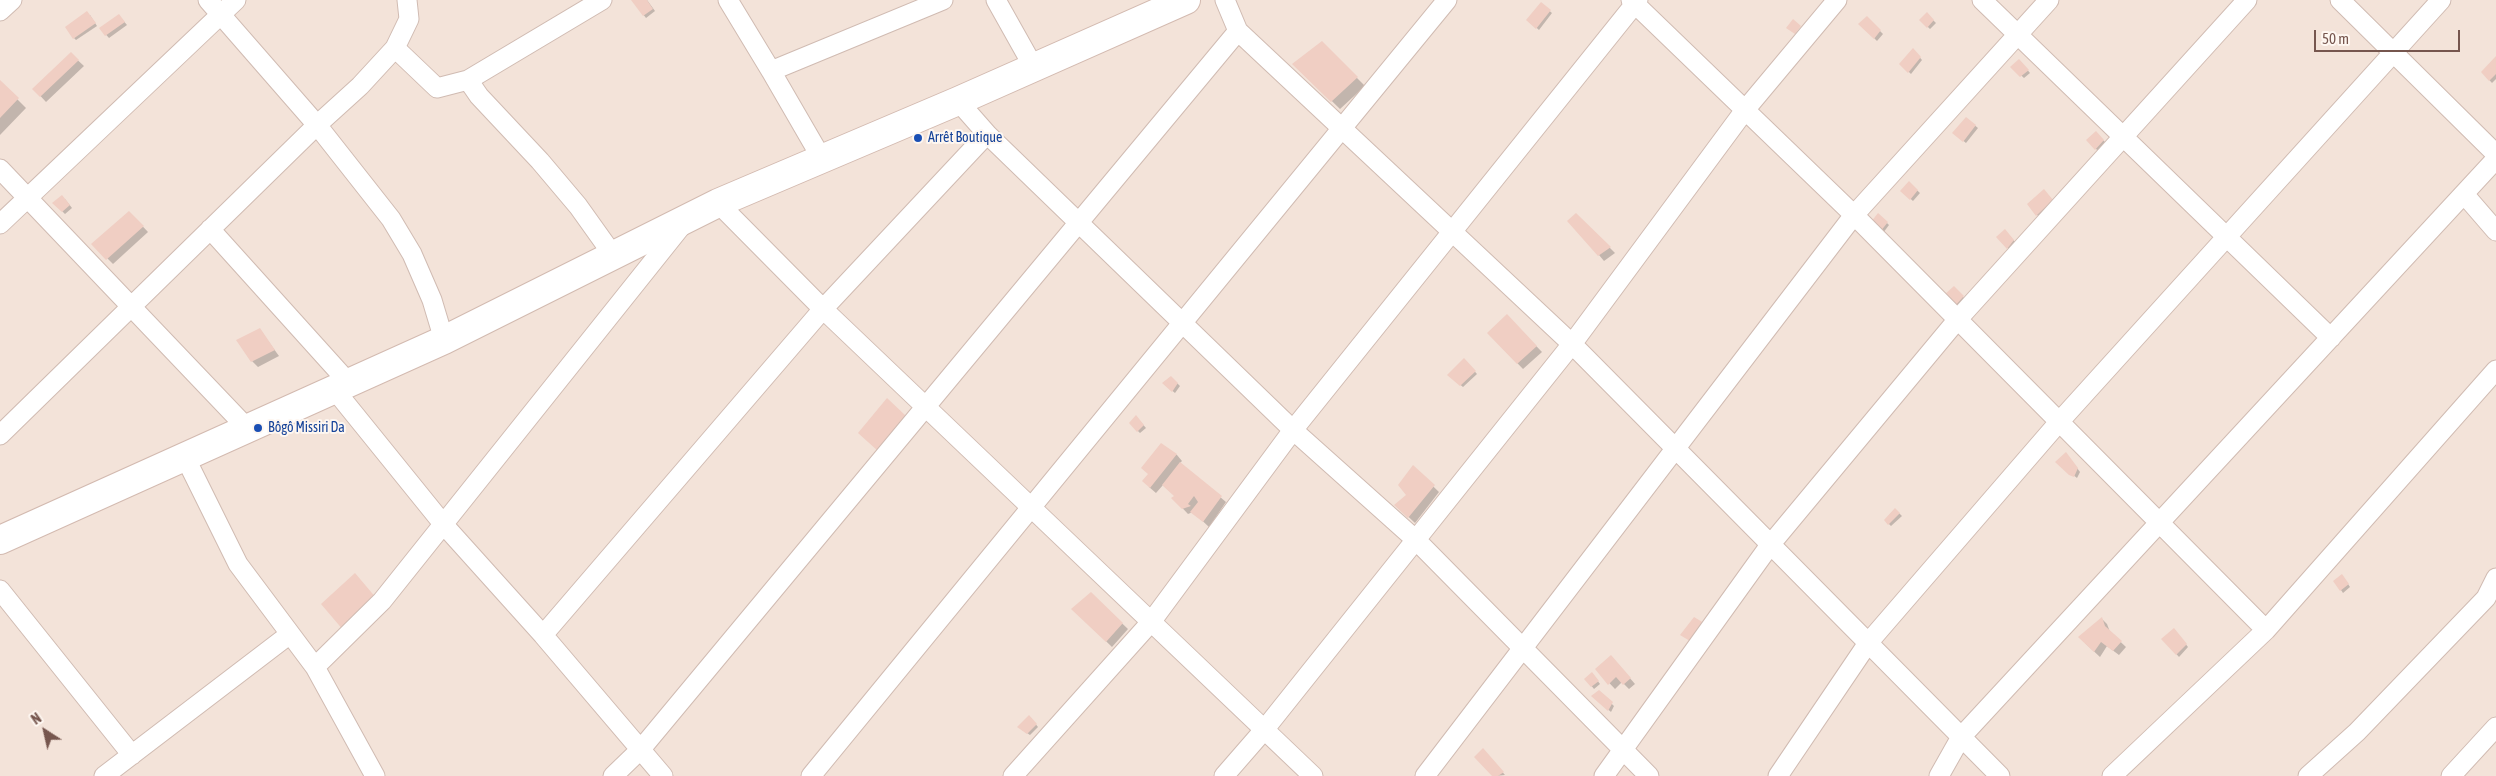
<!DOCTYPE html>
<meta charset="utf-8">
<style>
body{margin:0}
#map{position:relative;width:2496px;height:776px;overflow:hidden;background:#fcf2ea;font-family:"Asap Condensed",sans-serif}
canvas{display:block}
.north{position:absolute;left:20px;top:706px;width:50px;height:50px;-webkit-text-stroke:4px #fef7f1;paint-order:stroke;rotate:325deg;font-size:14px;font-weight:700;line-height:20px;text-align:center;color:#76564e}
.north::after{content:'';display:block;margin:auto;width:18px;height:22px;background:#76564e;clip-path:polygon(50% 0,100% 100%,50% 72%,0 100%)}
.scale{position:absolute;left:2314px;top:30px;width:146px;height:22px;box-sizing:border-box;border:2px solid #76564e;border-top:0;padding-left:6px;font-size:15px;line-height:18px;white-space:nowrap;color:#76564e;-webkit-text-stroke:4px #fef7f1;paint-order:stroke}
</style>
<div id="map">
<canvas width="2496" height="776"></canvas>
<div class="north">N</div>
<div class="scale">50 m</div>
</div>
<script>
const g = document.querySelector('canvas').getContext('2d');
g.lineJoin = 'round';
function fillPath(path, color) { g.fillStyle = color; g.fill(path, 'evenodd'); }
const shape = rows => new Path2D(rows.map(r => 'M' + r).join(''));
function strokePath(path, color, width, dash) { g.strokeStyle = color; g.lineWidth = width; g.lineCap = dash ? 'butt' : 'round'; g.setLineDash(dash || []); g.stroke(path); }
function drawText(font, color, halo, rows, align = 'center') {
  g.font = font + ' "Asap Condensed",sans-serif'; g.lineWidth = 4; g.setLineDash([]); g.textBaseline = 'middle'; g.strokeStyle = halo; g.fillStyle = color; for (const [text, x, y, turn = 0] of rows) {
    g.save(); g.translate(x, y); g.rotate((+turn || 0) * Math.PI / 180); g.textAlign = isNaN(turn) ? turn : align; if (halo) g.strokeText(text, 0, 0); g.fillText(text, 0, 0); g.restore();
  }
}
fillPath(shape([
 [0,0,2496,0,2496,776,0,776]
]), '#f3e3d9');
fillPath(shape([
 [632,0,647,0,655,11,646,18],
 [1541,4,1552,13,1539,30,1528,20],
 [1927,14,1936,23,1930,29,1921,20],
 [90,15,97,26,76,40,74,38],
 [121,18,127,25,109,38,101,29],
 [1867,18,1883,34,1877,41,1860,24],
 [1322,43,1365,86,1340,109,1294,64],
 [1913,50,1922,60,1911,74,1901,64],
 [71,54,84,66,46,102,34,89],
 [2496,58,2496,79,2492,83,2482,72],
 [2019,60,2030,73,2024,78,2012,67],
 [0,82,26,108,0,135],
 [1967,119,1978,128,1966,143,1954,133],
 [2096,133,2106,143,2098,151,2088,140],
 [1909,183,1920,193,1913,201,1902,191],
 [2044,191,2055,203,2039,217,2028,204],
 [65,199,72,208,65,214,54,203],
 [129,212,148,232,113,264,93,244],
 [1576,214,1615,253,1604,261,1599,255],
 [1879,215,1889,225,1883,233,1873,222],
 [2005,231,2016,243,2010,250,1998,238],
 [1954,288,1965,299,1958,308,1945,296],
 [1507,316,1542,352,1523,369,1488,333],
 [260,330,279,356,258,367,252,361],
 [1464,360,1477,374,1463,387,1449,375],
 [1171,377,1180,386,1175,393,1163,383],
 [1138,419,1146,428,1140,433,1130,423],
 [1161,445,1177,455,1182,461,1180,463,1226,502,1209,527,1193,512,1188,514,1173,498,1175,496,1163,485,1156,493,1149,487,1149,475],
 [2068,456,2080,472,2077,478,2057,462],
 [1413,467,1439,492,1415,523,1396,505,1408,495],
 [1895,509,1902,516,1891,526,1885,520],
 [2344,578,2350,587,2343,593,2335,581],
 [1091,594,1128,629,1112,647,1073,609],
 [2102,619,2107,624,2110,632,2126,647,2119,655,2107,646,2100,657,2085,643],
 [2176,632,2188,647,2179,657,2163,639],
 [1616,662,1635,684,1629,689,1622,682,1615,689,1596,669],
 [1594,676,1600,684,1594,689,1586,679],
 [1599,692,1614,706,1611,712,1593,696],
 [1029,716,1038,727,1030,735,1021,729],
 [1483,750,1505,775,1494,776]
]), '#0003');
fillPath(shape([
 [631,0,647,0,653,9,643,16],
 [1541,2,1551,10,1536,29,1526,20],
 [87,11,96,23,73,39,65,27],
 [1927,12,1934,20,1927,28,1919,20],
 [119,14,125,22,105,36,99,28],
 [1867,16,1881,30,1874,39,1858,24],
 [1793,19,1801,26,1795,34,1786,28],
 [1322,41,1358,77,1331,102,1292,64],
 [1913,48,1921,57,1908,73,1899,64],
 [71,52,79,60,40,97,32,89],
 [2496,56,2496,74,2489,81,2481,72],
 [2019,59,2029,70,2020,77,2010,67],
 [0,80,19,98,0,118],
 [1966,117,1976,125,1963,142,1952,133],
 [2096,131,2104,140,2095,150,2086,140],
 [1909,181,1918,190,1910,200,1900,191],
 [2044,189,2053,200,2036,216,2027,204],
 [62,195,70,205,62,212,52,203],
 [129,211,144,226,106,260,91,244],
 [1576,213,1611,247,1598,256,1567,221],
 [1878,213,1888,222,1880,232,1871,222],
 [2005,229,2014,240,2007,249,1996,237],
 [1954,286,1964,296,1955,306,1943,296],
 [1507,314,1537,346,1517,364,1487,333],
 [260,328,275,350,251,362,236,340],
 [1464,358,1476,371,1460,386,1447,375],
 [1171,376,1178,383,1172,392,1162,383],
 [887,398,906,416,878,451,858,433],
 [1136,415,1144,425,1137,432,1129,423],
 [1161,443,1177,454,1150,488,1142,481,1148,474,1141,468],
 [2066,452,2078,468,2074,477,2069,475,2055,462],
 [1180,462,1222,496,1203,522,1190,512,1198,502,1194,496,1188,504,1191,506,1182,509,1171,498,1174,496,1162,485],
 [1413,465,1435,485,1408,518,1394,505,1406,495,1398,485],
 [1895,508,1900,513,1888,525,1884,520],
 [355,573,377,599,344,631,321,604],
 [2342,574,2349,584,2340,591,2333,581],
 [1091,592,1123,623,1106,642,1071,609],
 [1694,617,1704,623,1690,641,1680,635],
 [2102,617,2105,626,2122,641,2113,651,2101,642,2094,652,2078,637],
 [2174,628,2187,644,2176,655,2161,639],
 [1611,655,1631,678,1623,685,1616,677,1608,685,1595,669],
 [1592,672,1599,681,1591,687,1584,679],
 [1599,690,1613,702,1608,711,1591,696],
 [1029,715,1037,724,1027,734,1017,727],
 [1483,748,1504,772,1498,776,1492,776,1474,757]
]), '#f0cec3');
const minor = shape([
 [208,0,317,125,391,219,412,254,432,300,444,340],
 [728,0,771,71],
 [996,0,1033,66],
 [1225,0,1238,31,1572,344,2000,776],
 [1631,0,1854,215,2266,630],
 [1982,0,2331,338],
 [2340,0,2496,154],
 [0,11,12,0],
 [395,48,437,88,468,80,602,0],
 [468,80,479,96,540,161,578,206,613,255],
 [958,101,987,134,1293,430,1416,540,1649,776],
 [822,159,771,71,943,0],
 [0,169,247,428],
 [2464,194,2496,231],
 [718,203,823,309,1313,776],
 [0,224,236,0],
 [210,229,348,382],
 [334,389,444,525,543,635,663,776],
 [0,435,317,125,360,86,395,48,409,19,407,0],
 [184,455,238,564,315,667,375,776],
 [0,590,132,755],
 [543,635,823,309,987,134],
 [315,667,382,601,683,224],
 [104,776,290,634],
 [613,776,641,749,1238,31],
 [811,776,1447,0],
 [1013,776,1151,622,1293,430,1638,0],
 [1224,776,1264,730,1572,344,1745,110,1837,0],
 [1425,776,1854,215,2049,0],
 [1604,776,1770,545,1958,319,2247,0],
 [1778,776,1868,643,2059,422,2441,0],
 [1939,776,1961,737,2496,159],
 [2112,776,2266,630,2496,370],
 [2308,776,2357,732,2486,598,2496,578],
 [2451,776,2496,727]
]);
const secondary = shape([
 [0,540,444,340,718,203,958,101,1186,0]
]);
strokePath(minor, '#d0bbb2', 21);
strokePath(secondary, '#d3bab0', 30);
strokePath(minor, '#fff', 19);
strokePath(secondary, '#fff', 28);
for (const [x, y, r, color] of [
 [918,138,5,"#1a4fb4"],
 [258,428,5,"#1a4fb4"]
]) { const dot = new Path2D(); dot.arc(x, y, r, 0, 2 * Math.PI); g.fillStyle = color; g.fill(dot); strokePath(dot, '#fef7f1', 2); }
drawText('14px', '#164399', '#fef7f1', [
 ["Arrêt Boutique",928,138],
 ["Bôgô Missiri Da",268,428]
], 'left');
</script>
